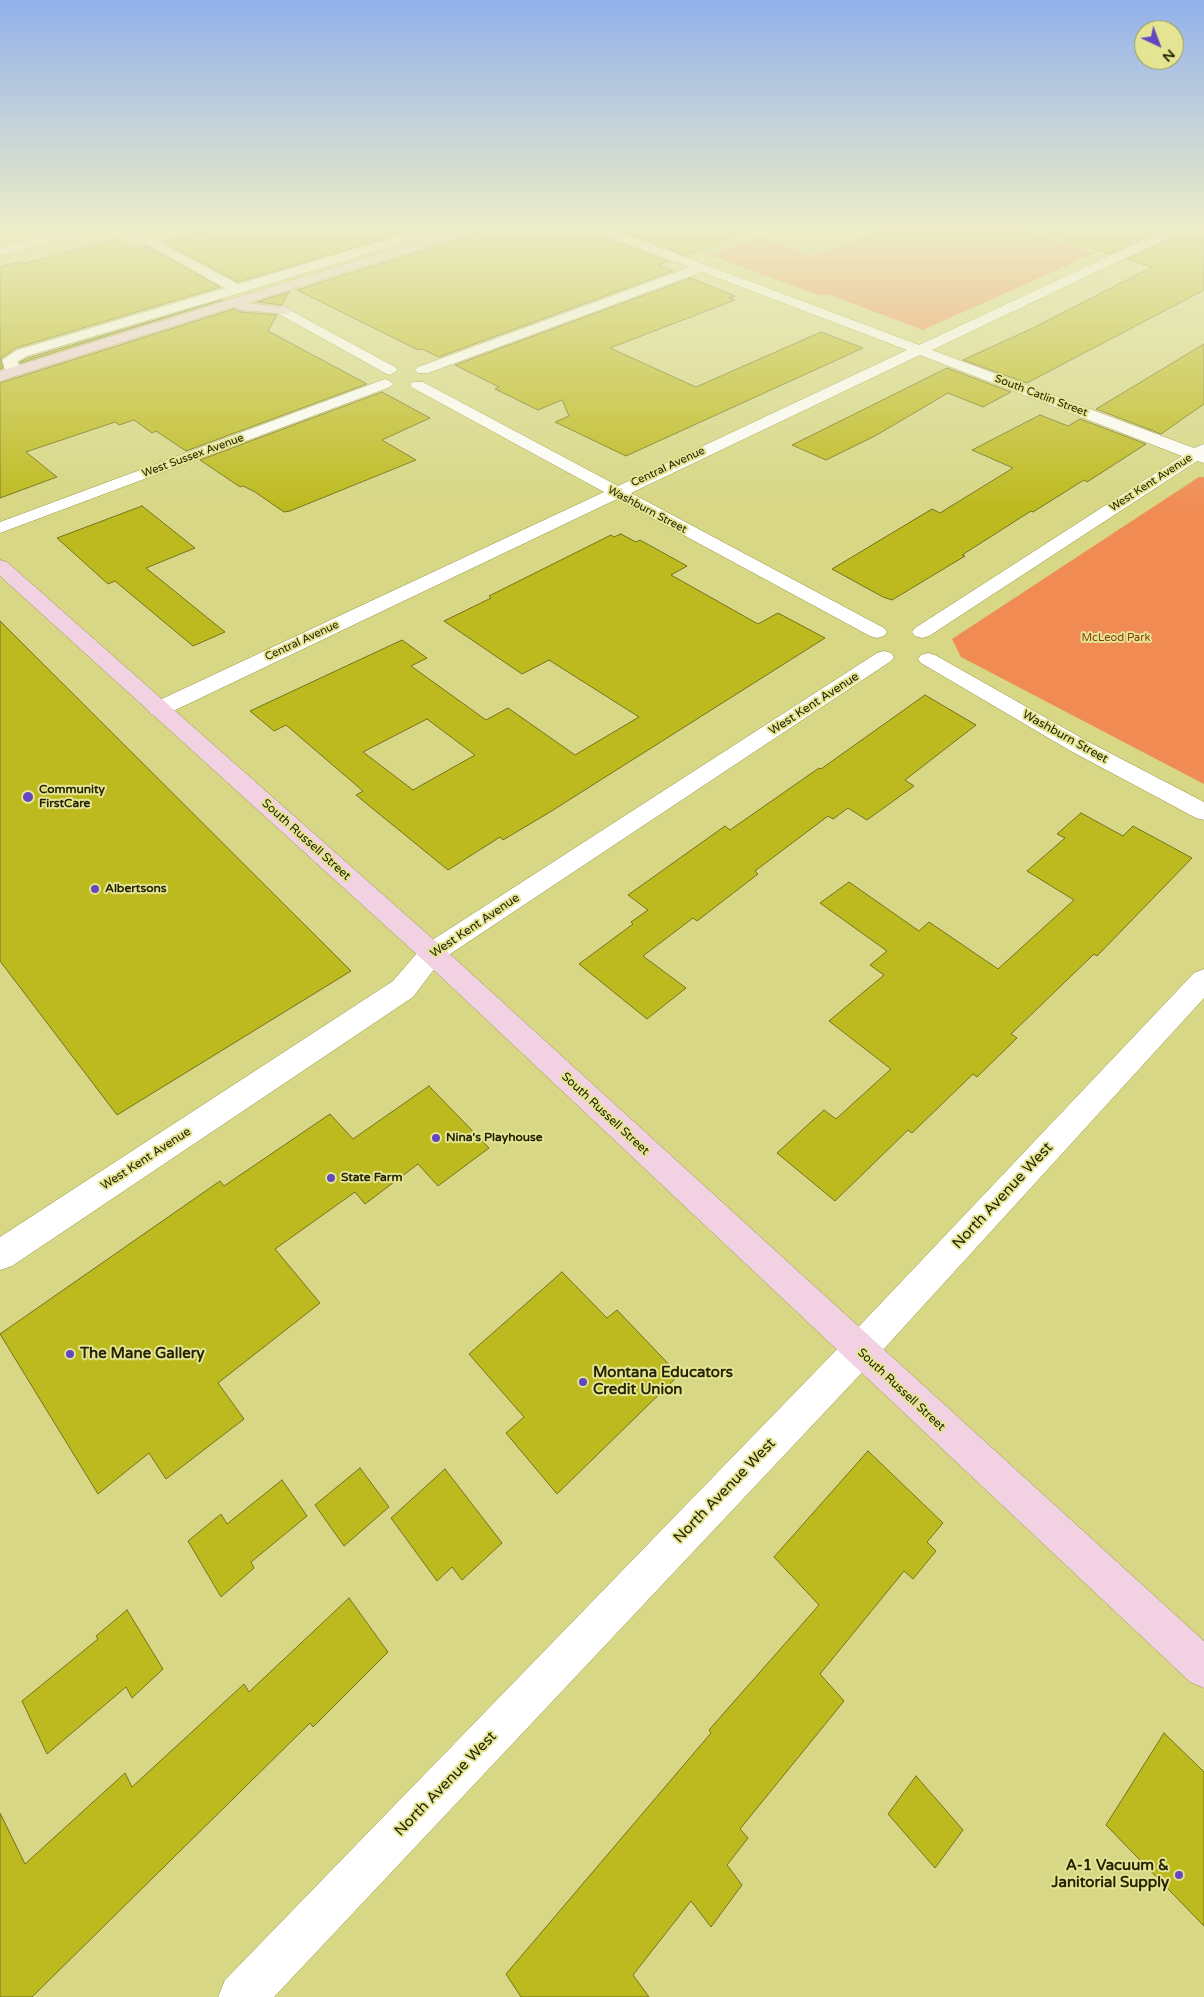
<!DOCTYPE html>
<style>
body{margin:0}
#map{position:relative;width:1204px;height:1997px;overflow:hidden;background:#d7d785;font-family:"Varela Round",sans-serif}
canvas{display:block}
.north{position:absolute;left:1134px;top:20px;width:50px;height:50px;box-sizing:border-box;background:#e4e492;border:1px solid #979758;border-radius:50%;rotate:137deg;font-size:14px;font-weight:700;line-height:20px;text-align:center;color:#242302}
.north::after{content:'';display:block;margin:auto;width:18px;height:22px;background:#6247c0;clip-path:polygon(50% 0,100% 100%,50% 72%,0 100%)}
</style>
<div id="map">
<canvas width="1204" height="1997"></canvas>
<div class="north">N</div>
</div>
<script>
const g = document.querySelector('canvas').getContext('2d');
g.lineJoin = 'round';
function fillPath(path, color) { g.fillStyle = color; g.fill(path, 'evenodd'); }
const shape = rows => new Path2D(rows.map(r => 'M' + r).join(''));
function strokePath(path, color, width, dash) { g.strokeStyle = color; g.lineWidth = width; g.lineCap = dash ? 'butt' : 'round'; g.setLineDash(dash || []); g.stroke(path); }
function drawText(font, color, halo, rows, align = 'center') {
  g.font = font + ' "Varela Round",sans-serif'; g.lineWidth = 4; g.setLineDash([]); g.textBaseline = 'middle'; g.strokeStyle = halo; g.fillStyle = color; for (const [text, x, y, turn = 0] of rows) {
    g.save(); g.translate(x, y); g.rotate((+turn || 0) * Math.PI / 180); g.textAlign = isNaN(turn) ? turn : align; if (halo) g.strokeText(text, 0, 0); g.fillText(text, 0, 0); g.restore();
  }
}
fillPath(shape([
 [887,228,1014,228,1095,253,923,330,827,294,821,296,710,255,760,237,813,256],
 [1199,477,1204,477,1204,784,961,657,952,639]
]), '#f08b53');
const building = shape([
 [214,228,420,228,238,282,163,242,214,228],
 [481,228,590,228,593,233,668,261,658,265,673,271,439,357,422,349,418,350,297,290,478,233,481,228],
 [612,228,749,228,749,231,685,255,612,228],
 [1049,228,1165,228,1110,254,1048,235,1049,228],
 [1186,228,1204,228,1204,290,1027,383,963,360,1035,327,1152,267,1127,259,1183,233,1186,228],
 [117,239,135,249,147,246,220,287,16,348,1,358,3,368,0,369,0,267,18,262,22,264,117,239],
 [691,278,735,296,729,298,735,300,610,348,696,387,821,332,863,348,626,456,555,422,569,416,562,400,538,410,495,389,499,387,455,365,691,278],
 [289,292,282,305,257,302,289,292],
 [222,300,20,363,20,362,28,358,222,300],
 [234,309,240,312,277,315,268,331,367,384,186,451,156,431,152,433,134,420,119,425,115,422,26,452,57,477,0,498,0,383,234,309],
 [1204,344,1204,404,1161,434,1096,409,1204,344],
 [947,368,1011,392,983,407,948,393,875,436,826,460,792,445,947,368],
 [382,392,430,418,382,440,416,460,290,511,284,512,255,492,243,486,240,487,200,460,382,392],
 [1040,415,1068,426,1080,419,1146,444,1087,482,1084,480,1033,512,1031,511,962,555,965,556,892,600,883,597,832,569,932,509,940,513,1013,468,972,450,1040,415],
 [142,506,195,548,146,568,225,632,193,646,115,581,108,584,57,538,142,506],
 [621,534,636,542,640,540,687,566,671,575,758,624,778,613,825,638,550,812,503,840,500,837,448,870,356,795,363,791,286,725,274,731,250,711,402,640,427,658,411,666,486,720,508,708,575,755,639,717,549,660,522,674,444,621,491,598,489,596,611,535,614,537,621,534],
 [427,719,475,755,413,790,363,752,427,719],
 [0,621,351,971,117,1115,0,961,0,621],
 [925,695,976,725,905,780,914,786,867,820,848,808,833,819,828,816,755,871,758,874,697,921,693,918,643,956,686,988,647,1019,579,964,633,924,631,922,648,910,628,895,725,826,730,830,819,768,821,769,925,695],
 [1081,813,1123,836,1133,826,1192,858,1097,956,1094,954,1011,1034,1017,1038,977,1077,973,1074,912,1133,908,1130,835,1201,777,1153,824,1110,836,1119,891,1069,829,1021,884,975,870,965,887,951,820,903,849,882,919,931,929,922,998,969,1074,900,1027,871,1065,838,1057,834,1081,813],
 [429,1086,489,1148,438,1186,418,1164,365,1204,355,1192,275,1249,320,1303,218,1383,244,1419,166,1479,149,1453,98,1494,0,1334,220,1181,224,1186,330,1114,353,1139,429,1086],
 [562,1272,607,1318,617,1310,679,1375,557,1494,506,1433,524,1417,469,1354,562,1272],
 [868,1451,943,1523,927,1542,936,1551,913,1579,904,1571,820,1674,844,1701,740,1829,748,1838,727,1865,742,1885,711,1927,691,1901,633,1975,649,1997,521,1997,506,1974,711,1733,709,1730,819,1605,774,1557,868,1451],
 [360,1468,389,1507,344,1546,315,1505,360,1468],
 [445,1469,502,1543,462,1580,452,1567,437,1581,391,1518,445,1469],
 [282,1480,307,1516,251,1562,254,1568,221,1597,188,1541,221,1514,227,1524,282,1480],
 [349,1598,388,1652,313,1727,310,1723,32,1997,0,1997,0,1813,25,1864,125,1773,132,1787,244,1684,249,1692,349,1598],
 [127,1610,163,1669,132,1698,126,1687,47,1754,22,1701,98,1639,96,1636,127,1610],
 [1164,1733,1204,1772,1204,1926,1106,1825,1164,1733],
 [916,1776,963,1830,935,1868,888,1814,916,1776]
]);
fillPath(building, '#bdba1f');
strokePath(building, '#74721e', 1);
const street = shape([
 [74,228,93,228,91,231,0,255,0,247,74,228],
 [118,228,133,228,238,284,425,228,443,228,441,231,243,292,27,356,17,362,24,370,21,373,16,375,5,370,2,360,17,350,225,288,118,228],
 [592,228,608,228,919,345,1169,228,1184,228,1182,231,932,350,1194,448,1204,444,1204,463,1197,461,929,636,922,638,915,636,912,632,915,628,1182,456,920,355,631,493,884,628,887,632,884,636,877,638,870,636,617,499,167,714,159,716,151,714,148,709,151,704,604,492,413,388,410,385,413,382,423,382,618,486,907,350,702,272,428,373,418,373,415,370,418,367,690,267,594,231,592,228],
 [284,307,395,367,398,370,390,375,385,373,279,314,277,311,279,308,284,307],
 [385,379,390,381,393,384,390,387,0,533,0,522,385,379],
 [884,651,891,653,894,657,891,661,441,960,413,997,12,1266,0,1270,0,1237,393,981,423,946,877,653,884,651],
 [928,653,935,655,1085,740,1204,802,1204,820,1196,818,1069,750,921,663,918,659,921,655,928,653],
 [1204,969,1204,998,871,1363,274,1997,218,1997,225,1980,847,1339,1194,973,1204,969]
]);
const secondary = shape([
 [461,228,479,228,477,231,248,303,289,308,291,311,289,314,240,310,234,307,0,381,0,371,461,228],
 [0,560,7,562,441,946,1204,1641,1204,1688,1190,1682,423,960,0,576,0,560]
]);
strokePath(street, '#949343', 1);
strokePath(secondary, '#949343', 1);
fillPath(street, '#fff');
fillPath(secondary, '#f1d1e2');
const sky = g.createLinearGradient(0, 0, 0, 507);
sky.addColorStop(0, '#92b1eb');
sky.addColorStop(0.45, '#ededc8');
sky.addColorStop(1, '#ededc800');
g.fillStyle = sky;
g.fillRect(0, 0, 1204, 507);
for (const [x, y, r, color] of [
 [28,797,6,"#6247c0"],
 [95,889,5,"#6247c0"],
 [436,1138,5,"#6247c0"],
 [331,1178,5,"#6247c0"],
 [70,1354,5,"#6247c0"],
 [583,1382,5,"#6247c0"],
 [1179,1875,5,"#6247c0"]
]) { const dot = new Path2D(); dot.arc(x, y, r, 0, 2 * Math.PI); g.fillStyle = color; g.fill(dot); strokePath(dot, '#e4e492', 2); }
drawText('11px', '#242302', '#e4e492', [
 ["South Catlin Street",1041,396,21],
 ["West Sussex Avenue",193,456,-20],
 ["Central Avenue",668,467,-25],
 ["West Kent Avenue",1151,483,-33],
 ["Washburn Street",647,510,28],
 ["Central Avenue",302,641,-25]
]);
drawText('11px', '#833b0a', '#e4e492', [
 ["McLeod Park",1116,638]
]);
drawText('12px', '#242302', '#e4e492', [
 ["West Kent Avenue",814,704,-33],
 ["Washburn Street",1065,737,29],
 ["South Russell Street",306,840,42],
 ["West Kent Avenue",475,926,-34],
 ["South Russell Street",605,1114,43],
 ["West Kent Avenue",146,1159,-33],
 ["South Russell Street",901,1390,43]
]);
drawText('bold 12px', '#242302', '#e4e492', [
 ["Community",39,790],
 ["FirstCare",39,804],
 ["Albertsons",105,889],
 ["Nina's Playhouse",446,1138],
 ["State Farm",341,1178]
], 'left');
drawText('15px', '#242302', '#e4e492', [
 ["North Avenue West",1003,1196,-47],
 ["North Avenue West",725,1491,-46],
 ["North Avenue West",446,1784,-46]
]);
drawText('bold 15px', '#242302', '#e4e492', [
 ["The Mane Gallery",80,1354],
 ["Montana Educators",593,1373],
 ["Credit Union",593,1390],
 ["A-1 Vacuum &",1169,1866,"right"],
 ["Janitorial Supply",1169,1883,"right"]
], 'left');
</script>
